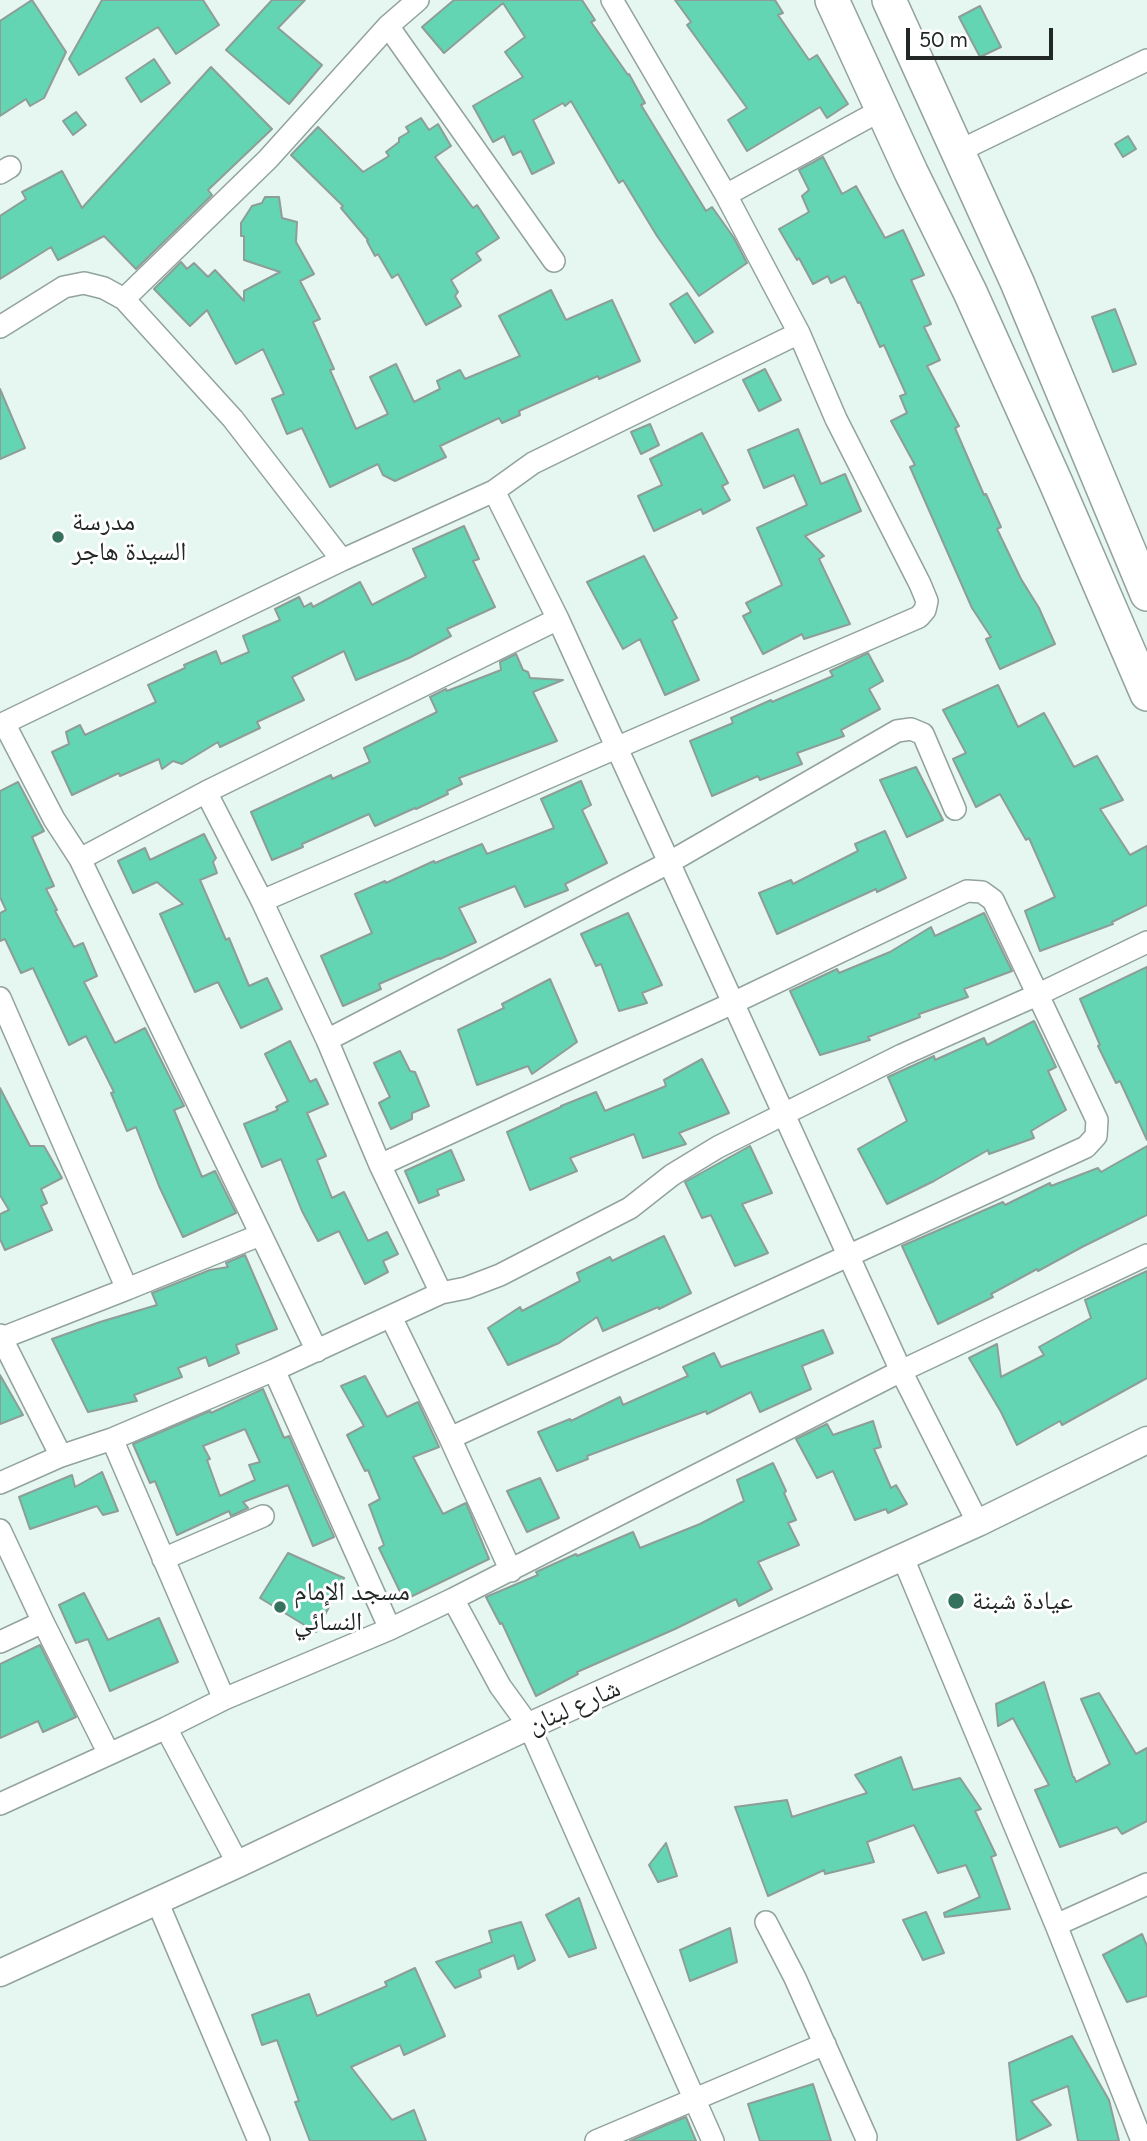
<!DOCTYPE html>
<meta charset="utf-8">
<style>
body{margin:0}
#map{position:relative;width:1147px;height:2141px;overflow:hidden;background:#e5f7f0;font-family:Figtree,sans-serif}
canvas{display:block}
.scale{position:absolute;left:906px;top:28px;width:147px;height:32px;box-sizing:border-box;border:4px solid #212825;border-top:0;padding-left:9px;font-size:21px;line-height:24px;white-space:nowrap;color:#212825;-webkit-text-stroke:5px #fff;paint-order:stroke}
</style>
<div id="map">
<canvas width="1147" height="2141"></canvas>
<div class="scale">50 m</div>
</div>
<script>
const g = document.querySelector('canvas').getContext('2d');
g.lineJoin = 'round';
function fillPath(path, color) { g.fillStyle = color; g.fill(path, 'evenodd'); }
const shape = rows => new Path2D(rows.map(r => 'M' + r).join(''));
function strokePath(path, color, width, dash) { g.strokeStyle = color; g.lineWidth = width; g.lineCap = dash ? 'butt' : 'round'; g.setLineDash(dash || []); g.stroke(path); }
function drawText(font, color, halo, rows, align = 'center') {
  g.font = font + ' Figtree,"Noto Naskh Arabic",sans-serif'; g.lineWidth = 6; g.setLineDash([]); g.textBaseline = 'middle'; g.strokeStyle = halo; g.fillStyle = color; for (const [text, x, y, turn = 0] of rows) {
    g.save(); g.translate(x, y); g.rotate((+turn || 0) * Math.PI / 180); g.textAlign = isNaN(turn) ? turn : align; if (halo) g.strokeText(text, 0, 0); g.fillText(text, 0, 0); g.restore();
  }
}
const building = shape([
 [32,0,66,52,44,98,30,106,26,99,0,116,0,21,32,0],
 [102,0,203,0,219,25,176,54,158,27,79,75,69,59,102,0],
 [272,0,305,0,278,28,322,65,289,104,226,50,272,0],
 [454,0,582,0,595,20,591,22,628,75,629,74,645,103,641,105,706,211,712,207,734,238,747,263,699,296,657,236,623,180,619,183,571,101,565,106,563,103,533,120,554,163,532,174,521,151,513,155,504,136,493,142,473,106,523,77,505,52,525,37,503,3,444,53,422,27,454,0],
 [675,0,775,0,783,13,778,15,809,60,817,55,848,104,827,118,820,107,747,151,728,120,747,108,687,25,691,22,675,0],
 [980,6,1001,47,980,57,959,17,980,6],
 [154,59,170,83,141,102,126,78,154,59],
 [211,67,272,129,208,190,212,195,136,269,104,236,58,260,51,247,0,279,0,216,26,199,22,192,62,171,82,208,211,67],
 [76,112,86,125,73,135,63,121,76,112],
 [421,118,429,130,438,124,451,146,435,157,473,208,477,205,499,238,476,253,481,260,451,280,458,292,455,296,461,306,426,325,398,274,392,278,378,254,375,256,367,241,368,240,341,208,343,206,291,155,318,127,363,172,389,156,386,152,399,142,399,138,409,132,406,127,421,118],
 [1128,136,1136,149,1123,157,1115,144,1128,136],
 [823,157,842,194,856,186,885,238,903,230,924,275,911,280,931,324,924,327,940,360,927,366,959,426,955,428,984,495,986,494,1001,527,997,529,1021,579,1039,608,1055,644,1000,669,986,639,991,637,972,608,910,467,915,465,891,421,907,413,900,396,906,394,884,345,880,347,860,302,858,303,845,276,831,283,828,276,813,284,799,258,797,260,779,229,809,212,802,196,809,190,799,170,823,157],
 [265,197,279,197,282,218,297,222,296,242,314,274,300,281,320,319,313,322,334,369,330,370,356,429,388,414,370,377,396,364,414,402,440,389,437,381,460,370,465,379,520,356,499,316,551,290,566,320,612,300,640,361,599,379,598,376,519,411,520,415,502,423,499,418,440,446,446,457,395,481,383,475,378,464,330,487,302,428,287,434,272,399,284,394,263,349,236,364,207,310,190,326,154,289,181,262,187,269,194,263,208,277,215,270,244,301,244,291,280,272,244,260,244,236,241,236,241,223,252,206,262,203,265,197],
 [687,293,713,332,695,343,670,304,687,293],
 [1115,309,1136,364,1113,372,1092,317,1115,309],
 [765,369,781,400,759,411,743,380,765,369],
 [0,389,25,448,0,459,0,389],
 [650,424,659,445,641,454,631,432,650,424],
 [798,429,821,484,845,474,861,511,805,536,824,556,819,559,850,624,804,639,802,634,763,654,743,616,751,612,746,603,782,585,757,528,807,505,794,475,764,488,748,450,798,429],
 [702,433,728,483,722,486,730,500,703,514,701,509,654,531,638,496,662,485,650,459,702,433],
 [464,526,479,559,473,561,495,607,447,629,451,636,409,658,356,680,344,651,292,677,304,700,257,722,260,728,220,747,218,742,182,764,173,761,162,769,159,759,120,776,119,773,72,795,52,752,69,744,66,732,80,725,85,735,156,702,148,685,185,668,184,665,216,651,221,664,249,652,243,636,280,620,275,609,299,597,304,607,311,603,313,607,360,582,372,605,426,577,413,549,464,526],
 [644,556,677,618,672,621,699,680,665,695,640,639,623,649,587,582,644,556],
 [868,653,883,681,869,689,880,709,841,730,844,736,797,753,802,764,760,780,758,776,712,796,690,741,733,723,731,718,771,700,772,702,833,676,830,671,868,653],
 [516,654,523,670,528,672,530,678,563,680,533,692,557,741,459,778,462,784,447,791,448,794,416,809,415,808,375,826,369,814,302,844,303,847,272,860,251,812,331,775,332,779,370,762,364,748,437,712,430,697,446,689,447,691,501,670,500,662,516,654],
 [998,685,1018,727,1044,713,1074,767,1097,756,1123,800,1100,809,1130,855,1147,846,1147,905,1112,922,1113,924,1040,951,1025,911,1055,897,1029,838,1026,840,1000,794,976,807,953,759,966,753,943,710,998,685],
 [916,767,943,820,907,837,880,780,916,767],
 [581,781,591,805,582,810,607,863,565,884,568,890,525,907,515,886,459,908,476,942,440,959,439,958,379,984,381,989,343,1006,321,956,372,933,355,894,385,881,386,883,434,861,435,863,482,844,487,854,554,828,541,799,581,781],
 [18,782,44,831,32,837,54,886,46,889,57,910,55,911,74,947,83,943,97,976,84,982,115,1043,145,1028,184,1106,174,1110,202,1177,215,1171,236,1213,183,1237,159,1186,136,1127,127,1131,111,1093,114,1092,86,1036,69,1045,33,968,21,973,5,939,0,941,0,913,6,910,0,897,0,791,18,782],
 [885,831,906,878,877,892,876,889,777,934,759,893,791,880,793,884,858,851,855,844,885,831],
 [204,834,216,858,213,862,217,873,200,880,226,940,229,938,249,986,267,978,282,1009,241,1028,218,982,195,992,160,914,183,904,157,882,133,893,118,861,145,848,150,860,204,834],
 [628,913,662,985,642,993,647,1003,619,1011,601,964,596,966,581,934,628,913],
 [984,913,1012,971,964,989,968,997,919,1014,920,1017,868,1037,870,1040,820,1055,790,991,837,969,839,973,890,952,931,927,935,936,984,913],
 [1147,967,1147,1140,1120,1081,1116,1083,1098,1046,1100,1045,1080,999,1147,967],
 [550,979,577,1042,532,1074,528,1066,477,1085,458,1030,504,1008,502,1004,550,979],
 [1034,1021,1056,1067,1048,1071,1066,1110,1031,1131,1034,1138,989,1154,988,1150,934,1181,887,1204,858,1149,907,1121,888,1077,934,1056,935,1060,984,1038,987,1045,1034,1021],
 [290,1041,310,1082,316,1079,328,1104,307,1113,326,1156,317,1160,332,1198,344,1192,368,1241,387,1232,398,1254,383,1261,388,1272,365,1284,339,1231,318,1241,302,1211,281,1159,262,1167,244,1124,278,1110,276,1107,288,1101,265,1054,290,1041],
 [400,1051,410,1071,415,1072,429,1106,412,1113,412,1119,391,1129,379,1103,390,1097,374,1063,400,1051],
 [702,1059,729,1113,679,1133,686,1144,643,1158,634,1134,570,1158,577,1171,530,1190,507,1132,561,1107,561,1106,596,1092,605,1111,666,1086,664,1080,702,1059],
 [0,1088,30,1146,44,1146,62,1178,41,1189,47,1203,41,1206,52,1230,5,1250,0,1239,0,1214,9,1210,0,1195,0,1088],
 [750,1146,772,1193,742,1204,768,1253,735,1266,711,1215,702,1218,685,1182,750,1146],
 [1147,1146,1147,1215,1082,1247,1038,1271,1037,1269,991,1294,993,1297,938,1324,902,1246,1003,1202,1005,1205,1050,1183,1051,1186,1098,1168,1101,1172,1147,1146],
 [451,1150,464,1180,437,1190,439,1195,419,1203,405,1171,451,1150],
 [664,1236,691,1293,659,1309,658,1307,603,1331,597,1317,559,1343,508,1365,488,1328,520,1307,522,1311,580,1281,577,1273,610,1257,612,1261,664,1236],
 [245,1255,277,1329,236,1345,239,1353,209,1366,206,1357,178,1368,182,1377,134,1395,137,1401,88,1412,52,1339,100,1322,157,1305,152,1293,210,1270,228,1267,226,1263,245,1255],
 [1147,1271,1147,1378,1062,1425,1060,1421,1017,1445,1001,1412,969,1358,997,1344,1001,1377,1044,1355,1039,1347,1091,1318,1085,1300,1147,1271],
 [823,1330,833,1353,802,1366,811,1389,760,1412,751,1392,707,1414,706,1411,587,1456,588,1459,557,1471,538,1432,570,1419,571,1421,620,1397,623,1405,688,1376,683,1367,714,1353,721,1367,823,1330],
 [0,1375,23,1415,0,1424,0,1375],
 [365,1376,387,1417,418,1402,439,1447,413,1457,443,1514,466,1503,489,1559,404,1600,379,1548,384,1545,369,1505,380,1499,368,1470,365,1471,347,1435,364,1426,341,1386,365,1376],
 [263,1389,284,1438,289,1436,334,1537,313,1546,288,1485,243,1502,248,1508,231,1516,229,1511,177,1535,155,1481,150,1483,133,1444,210,1411,211,1413,263,1389],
 [245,1429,260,1462,249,1465,255,1480,220,1496,207,1460,210,1459,203,1446,245,1429],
 [873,1421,881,1447,874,1449,891,1488,896,1485,907,1504,888,1513,886,1509,855,1520,833,1471,817,1478,796,1439,827,1424,833,1435,873,1421],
 [773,1463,786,1491,784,1493,796,1520,788,1523,799,1545,758,1562,772,1589,739,1606,736,1599,675,1629,577,1672,578,1674,536,1696,502,1623,500,1624,486,1597,538,1575,536,1572,576,1554,577,1556,633,1532,640,1548,700,1524,744,1501,737,1480,773,1463],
 [102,1472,118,1511,103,1515,97,1506,30,1529,19,1497,72,1475,75,1487,102,1472],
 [540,1478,559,1518,527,1532,507,1491,540,1478],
 [288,1553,344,1578,316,1632,260,1598,288,1553],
 [84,1593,108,1640,159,1618,178,1662,110,1691,88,1639,76,1643,59,1605,84,1593],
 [40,1645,76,1717,43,1732,38,1721,0,1738,0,1664,40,1645],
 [1044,1682,1073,1777,1074,1777,1076,1782,1110,1764,1081,1699,1099,1693,1136,1754,1147,1748,1147,1821,1122,1834,1117,1827,1060,1847,1035,1790,1049,1785,1013,1718,998,1726,996,1704,1044,1682],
 [901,1757,913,1790,960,1778,981,1809,975,1811,996,1855,991,1857,1010,1909,945,1917,944,1913,980,1897,966,1865,938,1873,914,1825,867,1842,874,1862,825,1874,824,1870,768,1896,735,1807,787,1800,792,1817,867,1793,855,1775,901,1757],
 [666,1843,677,1876,658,1882,649,1865,666,1843],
 [579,1898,596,1948,569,1957,546,1915,579,1898],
 [926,1912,944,1953,923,1960,903,1920,926,1912],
 [521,1922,535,1960,518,1969,514,1955,479,1970,481,1977,455,1988,436,1962,492,1942,489,1931,521,1922],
 [730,1928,737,1962,690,1981,680,1950,730,1928],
 [1142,1934,1147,1946,1147,1996,1127,2002,1103,1955,1142,1934],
 [415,1968,445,2036,404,2055,400,2045,351,2067,392,2120,414,2110,426,2141,310,2141,295,2102,299,2101,277,2040,262,2045,252,2015,309,1994,317,2016,387,1986,385,1982,415,1968],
 [1072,2036,1109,2100,1119,2141,1078,2141,1068,2086,1031,2101,1051,2125,1017,2141,1009,2063,1072,2036],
 [813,2084,831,2141,760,2141,748,2104,813,2084],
 [686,2117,696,2141,630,2141,666,2125,686,2117]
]);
fillPath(building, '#64d5b2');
strokePath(building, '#8d9d97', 2);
const minor = shape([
 [388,26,554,261],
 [959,151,1147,60],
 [0,173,10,167],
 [726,195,883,109],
 [124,299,268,159,388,26,418,0],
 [0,327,64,287,84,283,104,288,124,299,233,419,342,560],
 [494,491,558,619,901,1371,978,1523],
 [558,619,206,792,262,901,919,617,925,610,927,601,920,584,836,419,799,333,726,195,612,0],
 [4,723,54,819,80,859,317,1351],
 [0,725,342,560,494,491,533,463,799,333],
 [80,859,206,792],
 [262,901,327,1040,380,1165,441,1293],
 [0,998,127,1289,260,1235],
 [327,1040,670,862,897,731,911,729,923,734,955,809],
 [380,1165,733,1003,967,891,982,892,993,900,1097,1120,1096,1136,1086,1147,450,1438],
 [391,1317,450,1438,511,1571],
 [0,1335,61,1456],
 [2,1338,127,1289],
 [274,1370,390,1629],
 [112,1439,224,1699,166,1728,238,1864],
 [0,1483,61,1456,112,1439,274,1370,441,1293,466,1288,500,1275,630,1208,672,1175,718,1147,902,1055,1037,995,1147,942],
 [0,1530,43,1622,109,1754],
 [903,1558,1056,1925,1142,2141],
 [163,1559,263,1516],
 [453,1599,500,1686,529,1726,713,2141],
 [0,1642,43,1622],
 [224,1699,390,1629,453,1599,901,1371,1147,1255],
 [0,1804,166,1728],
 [157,1901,259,2141],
 [766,1922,795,1978,866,2137],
 [1056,1925,1147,1884],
 [596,2141,825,2044]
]);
const tertiary = shape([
 [0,1973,238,1864,529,1726,978,1523,1147,1440]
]);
const primary = shape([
 [832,0,911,172,970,292,1056,483,1147,694],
 [889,0,1017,282,1147,594]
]);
strokePath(minor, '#92a29c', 24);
strokePath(tertiary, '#92a29c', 29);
strokePath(primary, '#92a29c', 36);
strokePath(minor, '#fff', 21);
strokePath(tertiary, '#fff', 26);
strokePath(primary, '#fff', 33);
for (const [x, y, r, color] of [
 [58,537,7,"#34725e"],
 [956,1601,9,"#34725e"],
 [280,1607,7,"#34725e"]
]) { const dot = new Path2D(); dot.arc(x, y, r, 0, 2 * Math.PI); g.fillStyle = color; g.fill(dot); strokePath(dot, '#fff', 2.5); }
drawText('26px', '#212825', '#fff', [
 ["مدرسة",72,522],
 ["السيدة هاجر",72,552],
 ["مسجد الإمام",294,1592],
 ["النسائي",294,1622],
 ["عيادة شبنة",972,1601]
], 'left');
drawText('26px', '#212825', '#fff', [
 ["شارع لبنان",574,1707,-24]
]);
</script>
